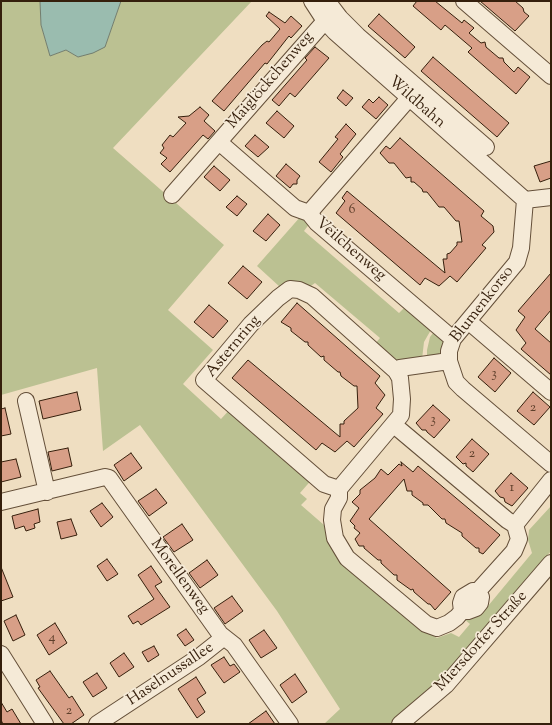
<!DOCTYPE html>
<meta charset="utf-8">
<style>
body{margin:0}
#map{position:relative;width:552px;height:725px;overflow:hidden;background:#efdec1;font-family:"Sorts Mill Goudy",serif}
canvas{display:block}
.frame{position:absolute;inset:0;border:2px solid #351f0c;pointer-events:none}
</style>
<div id="map">
<canvas width="552" height="725"></canvas>
<div class="frame"></div>
</div>
<script>
const g = document.querySelector('canvas').getContext('2d');
g.lineJoin = 'round';
function fillPath(path, color) { g.fillStyle = color; g.fill(path, 'evenodd'); }
const shape = rows => new Path2D(rows.map(r => 'M' + r).join(''));
function strokePath(path, color, width, dash) { g.strokeStyle = color; g.lineWidth = width; g.lineCap = dash ? 'butt' : 'round'; g.setLineDash(dash || []); g.stroke(path); }
function drawText(font, color, halo, rows, align = 'center') {
  g.font = font + ' "Sorts Mill Goudy",serif'; g.lineWidth = 3.5; g.setLineDash([]); g.textBaseline = 'middle'; g.strokeStyle = halo; g.fillStyle = color; for (const [text, x, y, turn = 0] of rows) {
    g.save(); g.translate(x, y); g.rotate((+turn || 0) * Math.PI / 180); g.textAlign = isNaN(turn) ? turn : align; if (halo) g.strokeText(text, 0, 0); g.fillText(text, 0, 0); g.restore();
  }
}
fillPath(shape([
 [1,1,40,1,41,25,50,56,66,50,78,57,105,47,121,1,252,1,113,148,224,245,168,310,213,350,183,384,221,419,232,407,314,477,300,493,307,499,301,505,324,525,329,540,419,628,437,638,451,633,459,637,470,624,464,619,483,612,532,553,528,540,529,530,551,506,551,551,441,682,390,724,324,724,340,709,277,611,140,425,103,451,97,368,1,395],
 [301,216,310,223,304,231,399,313,406,306,432,328,424,342,422,359,392,361,374,345,380,338,315,283,308,288,280,287,257,266],
 [437,328,445,335,443,351,440,355,427,358,427,350,430,337]
]), '#bbc192');
const water = shape([
 [40,1,121,1,105,47,93,53,78,57,66,50,50,56,41,25,40,1]
]);
fillPath(water, '#9abcaf');
strokePath(water, '#727d6e', 1);
const building = shape([
 [417,1,435,1,462,23,464,20,474,28,469,33,481,43,485,42,486,47,499,58,503,58,504,62,514,72,518,67,530,77,516,94,468,52,472,48,445,25,441,30,413,6,417,1],
 [480,1,515,1,523,8,524,12,529,16,515,31,480,1],
 [269,12,285,23,291,16,302,26,291,38,289,36,267,64,265,63,224,111,212,101,262,45,267,41,269,42,280,29,266,16,269,12],
 [379,14,415,47,405,58,368,26,379,14],
 [315,47,329,58,295,97,290,93,279,106,272,100,307,60,305,58,315,47],
 [433,57,509,123,497,137,421,71,433,57],
 [343,90,353,98,346,106,337,98,343,90],
 [379,97,388,105,376,119,362,107,369,99,373,103,379,97],
 [200,107,209,115,204,121,215,131,208,139,203,135,170,172,161,164,167,158,160,153,164,148,162,145,170,135,173,137,186,123,178,117,189,116,200,107],
 [277,111,294,126,284,138,266,123,277,111],
 [346,124,356,134,340,154,343,157,331,172,319,162,338,139,335,137,346,124],
 [255,135,269,147,258,157,245,146,255,135],
 [400,138,484,211,481,216,493,226,494,232,482,245,486,248,457,282,450,276,439,286,425,278,420,285,336,213,345,201,342,198,347,191,445,273,443,259,447,259,447,254,450,253,457,245,457,242,462,242,459,221,456,221,444,207,439,207,427,192,423,192,422,189,414,182,411,182,411,177,406,178,394,163,389,163,380,153,386,146,390,149,400,138],
 [551,161,551,178,540,182,534,166,551,161],
 [286,164,300,176,297,180,297,184,293,184,290,188,276,176,286,164],
 [214,166,230,180,220,191,204,177,214,166],
 [237,196,247,204,237,216,226,207,237,196],
 [268,214,280,225,266,241,253,231,268,214],
 [243,266,262,282,247,299,228,283,243,266],
 [551,273,551,310,535,329,551,343,551,375,521,349,526,343,516,330,525,317,518,311,551,273],
 [297,303,380,376,375,383,385,395,376,408,383,414,354,447,347,441,335,452,322,443,316,450,232,378,248,360,340,437,340,424,344,424,344,421,358,408,357,386,354,386,341,376,340,372,338,372,324,360,324,356,321,357,308,345,308,342,305,342,291,331,291,328,281,322,297,303],
 [209,305,228,321,213,338,194,322,209,305],
 [494,358,511,373,495,392,478,377,494,358],
 [77,392,81,410,43,419,39,401,77,392],
 [533,392,550,407,534,425,517,411,533,392],
 [433,405,450,420,434,438,427,432,426,430,422,430,416,423,433,405],
 [5,408,11,434,1,436,1,409,5,408],
 [472,439,489,454,473,472,466,466,466,463,463,464,456,457,472,439],
 [68,448,72,466,52,471,48,452,68,448],
 [131,453,142,468,124,481,114,465,131,453],
 [16,459,21,477,1,482,1,462,16,459],
 [401,462,413,472,418,466,500,535,483,554,479,552,479,548,476,548,462,536,462,533,446,523,445,519,442,519,428,505,423,505,423,503,412,495,412,491,407,491,404,479,369,519,451,592,435,610,430,604,428,604,414,592,413,589,411,590,397,580,397,575,394,575,381,563,381,560,378,560,364,548,364,546,359,546,355,539,360,533,354,528,355,526,350,521,359,508,352,502,360,494,360,490,375,478,381,469,388,475,399,464,402,466,401,462],
 [511,473,528,488,512,506,505,502,504,498,500,497,495,491,511,473],
 [156,489,167,503,149,516,138,501,156,489],
 [102,503,113,517,101,527,90,511,102,503],
 [38,509,40,522,34,524,35,528,26,531,24,526,15,529,12,516,38,509],
 [71,519,77,535,61,539,57,522,71,519],
 [182,524,193,540,174,552,163,537,182,524],
 [107,559,118,574,107,581,97,566,107,559],
 [207,560,218,575,200,588,189,573,207,560],
 [151,566,162,582,155,586,170,607,141,625,138,621,133,624,128,616,154,599,138,575,151,566],
 [1,567,13,597,1,601,1,567],
 [232,596,243,611,225,624,214,608,232,596],
 [16,615,25,635,13,641,4,621,16,615],
 [55,623,67,643,49,655,37,635,55,623],
 [186,629,194,640,185,646,177,635,186,629],
 [264,630,277,648,261,658,249,640,264,630],
 [154,646,159,655,148,662,142,652,154,646],
 [124,653,134,667,119,677,110,663,124,653],
 [224,657,230,666,234,664,240,672,224,683,211,665,224,657],
 [50,671,69,698,72,696,84,715,71,724,64,724,38,688,40,687,36,680,50,671],
 [97,673,107,688,93,697,83,682,97,673],
 [295,674,307,692,292,703,280,685,295,674],
 [196,677,206,693,197,699,205,712,197,718,178,689,196,677],
 [1,702,7,712,12,709,21,724,3,724,1,720,1,702],
 [266,711,275,724,248,724,266,711]
]);
fillPath(building, '#d89f87');
strokePath(building, '#351f0c', 1);
const minor = shape([
 [312,1,325,21,335,32,525,200],
 [327,1,340,18,358,36,486,147],
 [464,1,551,76],
 [410,97,309,213,317,223,453,339],
 [219,142,295,208,309,213],
 [172,195,325,21],
 [525,200,521,248,517,262,453,339,449,351,449,361,456,382,463,389,551,464],
 [525,200,551,197],
 [468,321,551,392],
 [396,371,400,368,449,361],
 [26,401,47,492],
 [339,489,324,484,204,380,251,324,278,298,290,289,299,290,312,296,396,371,400,378,402,399,401,415,339,489,339,498,333,509,332,520,335,538,347,558,426,624,437,628,449,623,457,617,462,611,461,603,463,597,473,591,478,591,514,551,519,539,515,525,507,520,394,425],
 [1,502,105,477,109,478,220,634,234,645,290,724],
 [515,525,551,480],
 [462,611,468,611,476,608,480,603,481,597,478,591],
 [1,654,45,724],
 [97,724,199,657,223,638],
 [400,724,446,685,551,563]
]);
strokePath(minor, '#644f39', 18);
strokePath(minor, '#f5ead7', 16);
drawText('14px', '#5e3f2b', null, [
 ["6",352,211],
 ["3",494,375],
 ["2",533,409],
 ["3",433,421],
 ["2",472,455],
 ["1",512,489],
 ["4",52,639],
 ["2",69,712]
]);
drawText('16px', '#351f0c', '#f5ead7', [
 ["Maiglöckchenweg",271,81,-49],
 ["Wildbahn",416,103,41],
 ["Veilchenweg",350,250,41],
 ["Blumenkorso",483,305,-52],
 ["Asternring",234,347,-50],
 ["Morellenweg",179,577,54],
 ["Miersdorfer Straße",482,642,-48],
 ["Haselnussallee",171,675,-34]
]);
</script>
